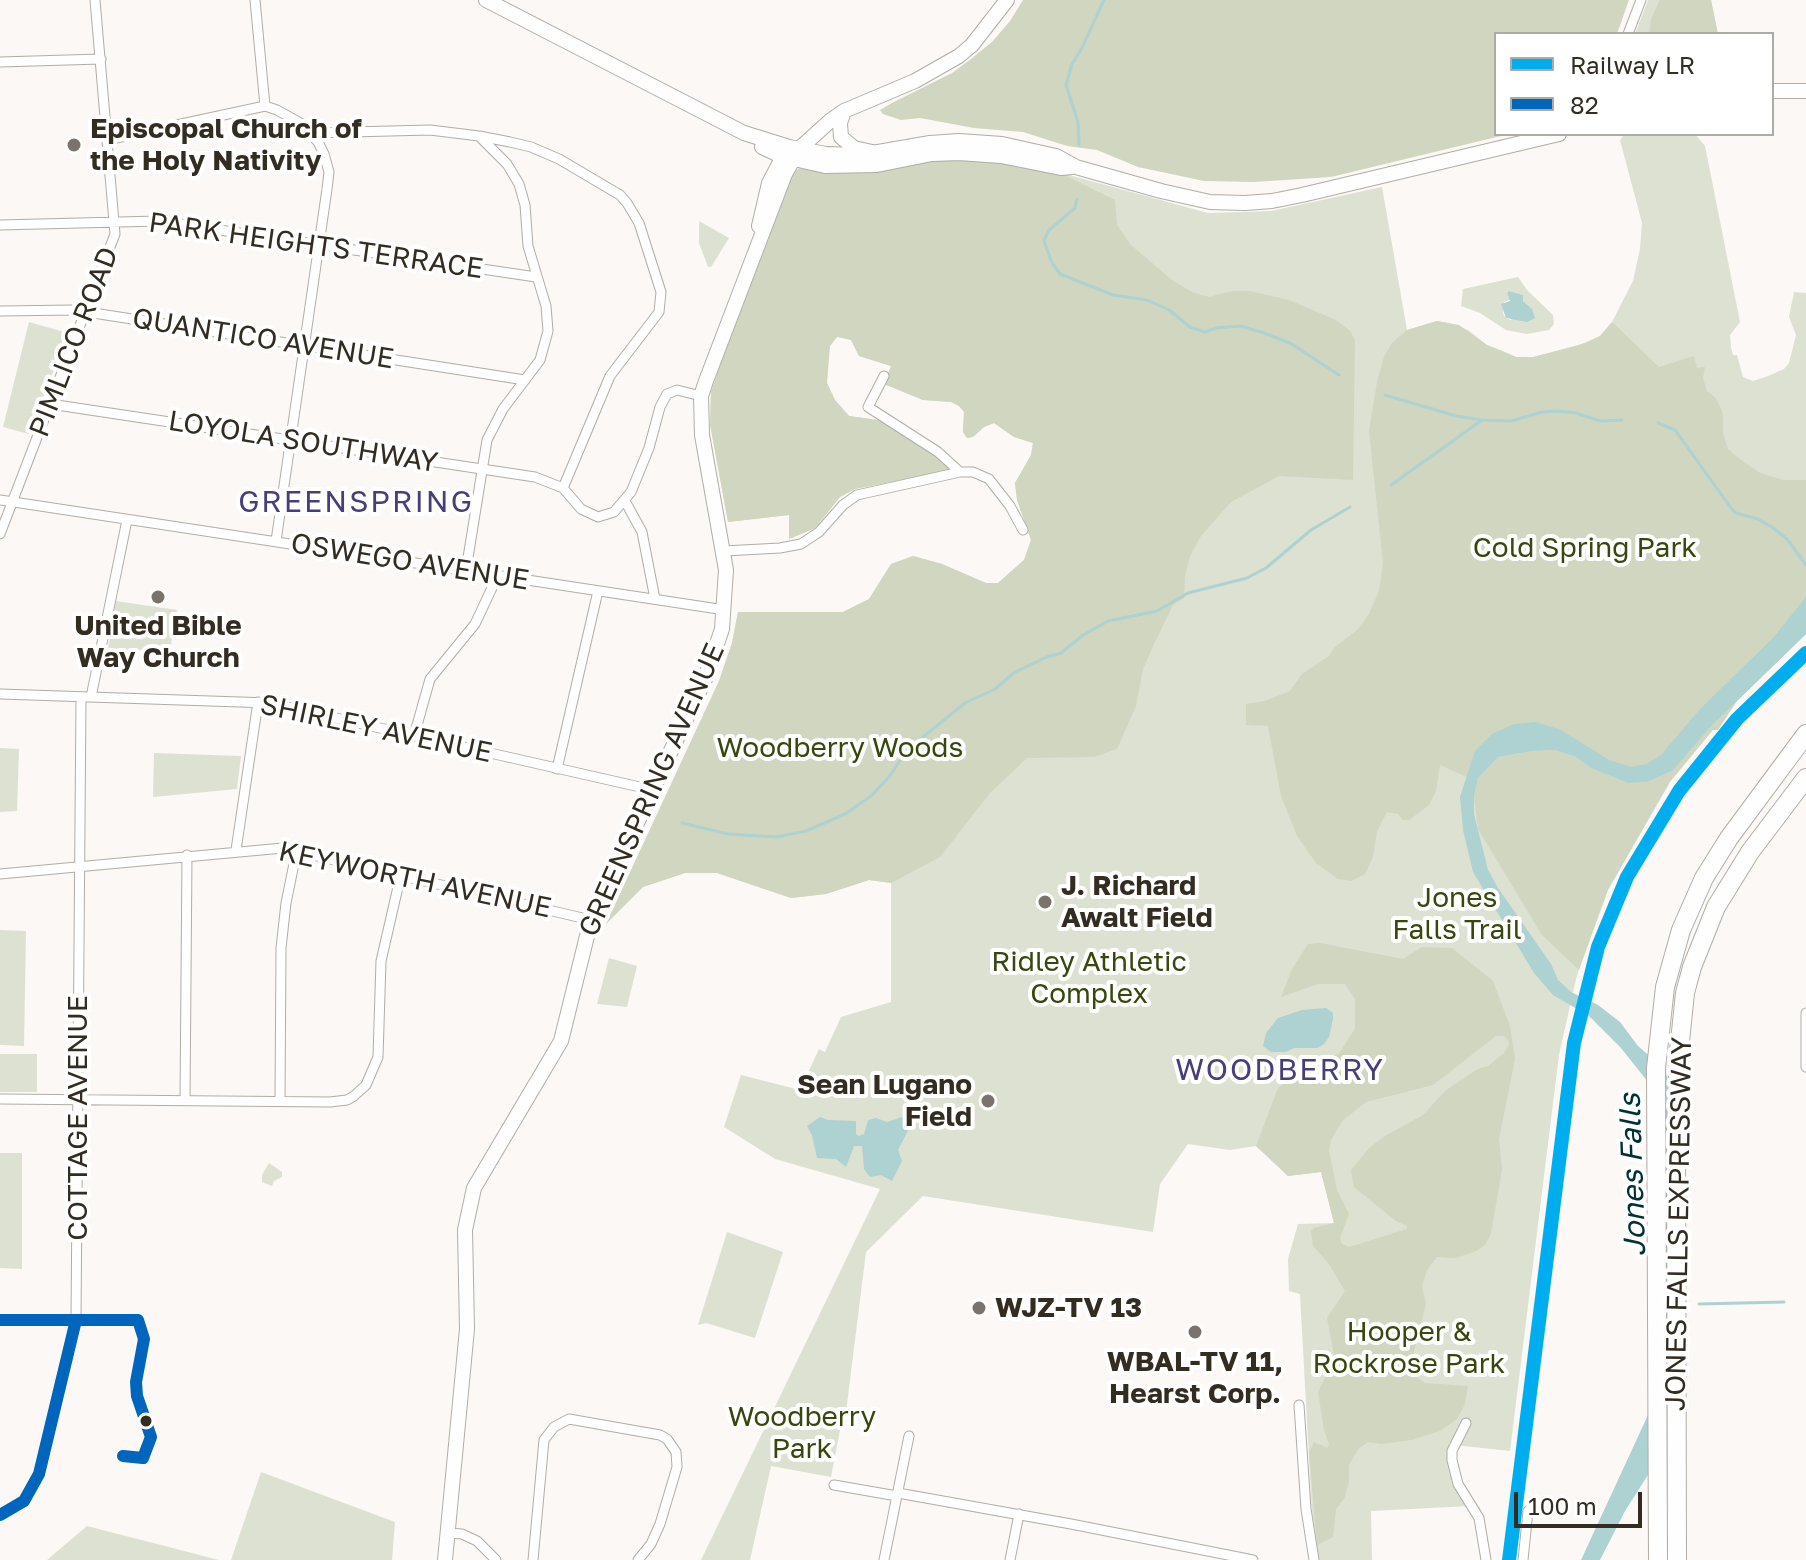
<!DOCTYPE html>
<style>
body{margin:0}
#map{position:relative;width:1806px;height:1560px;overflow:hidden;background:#fbf8f5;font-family:"Golos Text",sans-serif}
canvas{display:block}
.legend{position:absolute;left:1494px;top:32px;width:280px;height:104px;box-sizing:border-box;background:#fff;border:2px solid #adaba6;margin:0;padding:10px 14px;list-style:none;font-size:24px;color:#332c21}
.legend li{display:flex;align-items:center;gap:16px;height:40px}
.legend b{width:40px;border:2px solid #adaba6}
.scale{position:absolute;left:1514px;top:1492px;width:128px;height:36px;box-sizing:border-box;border:4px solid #332c21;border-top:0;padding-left:10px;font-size:24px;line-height:28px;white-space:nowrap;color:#332c21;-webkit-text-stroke:6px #fff;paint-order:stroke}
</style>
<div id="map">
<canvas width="1806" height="1560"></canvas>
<ul class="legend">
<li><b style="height:10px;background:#00aeef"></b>Railway LR</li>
<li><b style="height:10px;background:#0065bd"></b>82</li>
</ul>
<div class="scale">100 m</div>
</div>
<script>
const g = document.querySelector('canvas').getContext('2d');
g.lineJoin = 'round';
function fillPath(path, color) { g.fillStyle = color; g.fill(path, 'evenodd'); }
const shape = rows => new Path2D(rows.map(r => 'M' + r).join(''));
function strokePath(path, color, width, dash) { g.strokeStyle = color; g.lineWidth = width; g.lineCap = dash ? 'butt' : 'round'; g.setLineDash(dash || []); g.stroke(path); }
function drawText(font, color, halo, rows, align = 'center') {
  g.font = font + ' "Golos Text",sans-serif'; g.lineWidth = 8; g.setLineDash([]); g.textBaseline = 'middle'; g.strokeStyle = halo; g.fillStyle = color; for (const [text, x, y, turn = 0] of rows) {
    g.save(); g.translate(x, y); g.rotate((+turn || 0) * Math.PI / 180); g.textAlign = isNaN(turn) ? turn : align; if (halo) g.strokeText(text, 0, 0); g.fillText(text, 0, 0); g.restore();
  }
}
fillPath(shape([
 [1648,0,1711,0,1718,34,1635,34],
 [1632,134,1695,134,1705,146,1740,322,1730,335,1731,348,1733,355,1737,355,1743,377,1753,381,1768,376,1784,369,1789,363,1796,335,1789,317,1794,292,1806,293,1806,634,1711,726,1681,763,1646,815,1615,872,1591,932,1576,979,1559,1055,1510,1451,1454,1445,1453,1460,1469,1506,1371,1511,1372,1560,1319,1560,1312,1513,1300,1294,1289,1291,1288,1259,1298,1224,1334,1223,1321,1172,1288,1176,1256,1146,1230,1150,1188,1144,1160,1184,1153,1232,923,1196,866,1252,845,1420,842,1420,831,1477,771,1466,750,1560,701,1560,880,1189,775,1159,724,1127,741,1075,800,1090,819,1049,825,1052,841,1017,891,1002,891,883,869,880,826,894,791,898,717,873,685,873,643,887,606,924,719,681,732,643,738,612,843,612,869,599,891,564,913,556,942,564,986,583,998,583,1024,560,1031,540,1017,500,1015,483,1031,455,1033,443,1014,437,994,423,984,427,973,437,967,438,963,432,964,412,959,406,951,402,923,400,884,384,891,366,859,356,851,340,844,337,837,337,830,346,827,359,827,383,835,400,849,416,878,420,950,470,855,489,840,497,815,528,789,539,789,515,728,522,710,424,711,392,766,250,788,182,794,172,800,168,1058,172,1208,213,1271,211,1382,187,1407,330,1437,321,1449,323,1468,330,1487,345,1503,351,1516,357,1533,357,1572,348,1600,336,1612,322,1633,281,1640,249,1642,223,1620,140,1623,136],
 [699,221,729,238,711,267,708,267,699,243],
 [1518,277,1527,290,1553,315,1554,324,1549,330,1527,334,1506,330,1480,313,1461,306,1463,289],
 [1509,291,1523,295,1523,301,1532,309,1510,320,1506,318,1503,314,1504,302,1510,300,1507,293],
 [29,322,68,333,29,434,3,427],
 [116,601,177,610,170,651,108,649],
 [0,748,19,749,17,811,0,812],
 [154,753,241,756,237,789,153,797],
 [0,930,26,931,24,1046,0,1045],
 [609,958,637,966,627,1007,597,1004],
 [0,1054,37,1054,37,1092,0,1092],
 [0,1153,22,1153,22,1269,0,1268],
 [269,1163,282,1172,282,1177,274,1181,272,1186,262,1182,262,1175],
 [727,1232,783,1252,755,1338,706,1323,698,1325],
 [261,1472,395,1522,392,1560,231,1560],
 [87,1526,219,1560,47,1560]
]), '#dde1d1');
fillPath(shape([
 [1023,0,1629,0,1617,34,1496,34,1496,134,1509,134,1331,177,1254,182,1204,181,1138,167,1097,150,1067,146,1023,132,974,128,920,118,901,120,883,114,880,110,892,103,952,73,971,59,992,42,1010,21],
 [1660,0,1711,0,1718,34,1649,34,1651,19],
 [961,159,1014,163,1058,172,1115,200,1117,225,1131,245,1172,280,1192,292,1209,297,1233,291,1250,291,1289,300,1336,320,1350,331,1355,340,1353,480,1279,476,1231,502,1201,536,1190,556,1185,576,1184,598,1173,605,1154,644,1143,669,1136,706,1117,749,1094,757,1027,758,990,793,940,857,891,883,869,880,826,894,791,898,717,873,685,873,643,887,606,924,719,681,732,643,738,612,843,612,869,599,891,564,913,556,942,564,986,583,998,583,1024,560,1031,540,1017,500,1015,483,1031,455,1033,443,1014,437,994,423,984,427,973,437,967,438,963,432,964,412,959,406,951,402,923,400,884,384,891,366,859,356,851,340,837,337,830,346,827,383,835,400,849,416,878,420,895,427,952,468,950,470,855,489,840,497,815,528,789,539,789,515,728,522,710,424,711,392,719,368,794,172,800,168,858,169,923,160],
 [1437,321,1459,325,1487,345,1516,357,1533,357,1586,343,1600,336,1612,322,1659,367,1694,356,1697,368,1705,367,1703,378,1707,391,1716,398,1723,414,1723,433,1728,449,1741,460,1760,473,1783,480,1806,480,1806,634,1737,701,1718,730,1713,730,1670,782,1608,890,1579,970,1542,935,1478,829,1474,796,1478,778,1498,757,1532,751,1555,750,1576,757,1591,768,1628,783,1647,782,1672,771,1645,777,1574,747,1518,738,1473,780,1440,765,1436,791,1429,805,1409,820,1403,820,1398,814,1387,812,1377,831,1373,857,1365,874,1351,881,1338,879,1316,863,1297,836,1281,796,1268,726,1246,725,1246,704,1265,701,1290,691,1302,674,1329,656,1335,647,1357,630,1369,614,1379,591,1383,563,1369,431,1377,382,1384,357,1392,343,1407,330],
 [1320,943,1403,959,1422,947,1452,948,1493,981,1510,1026,1515,1059,1499,1139,1502,1169,1491,1234,1485,1245,1476,1251,1456,1258,1437,1257,1427,1270,1422,1286,1426,1304,1410,1367,1415,1376,1425,1383,1468,1386,1465,1404,1457,1419,1440,1431,1411,1440,1381,1444,1368,1442,1358,1449,1349,1465,1349,1482,1344,1499,1336,1509,1333,1537,1317,1545,1309,1452,1314,1442,1327,1448,1329,1444,1324,1430,1318,1392,1332,1363,1334,1354,1327,1318,1345,1291,1329,1264,1313,1246,1311,1231,1314,1228,1334,1223,1321,1172,1288,1176,1256,1146,1278,1088,1314,1060,1339,1054,1355,1028,1355,999,1345,984,1318,984,1281,997,1292,969,1308,944],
 [1496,1036,1504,1036,1508,1040,1509,1045,1504,1053,1488,1066,1478,1069,1446,1090,1423,1115,1385,1136,1369,1148,1351,1170,1354,1187,1396,1221,1407,1226,1407,1229,1349,1247,1342,1244,1340,1238,1349,1214,1337,1190,1329,1150,1331,1140,1342,1121,1366,1102,1433,1085]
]), '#d0d6c0');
fillPath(shape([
 [1509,291,1523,295,1523,301,1532,309,1535,318,1527,322,1506,318,1501,304,1510,301,1507,293],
 [1806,597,1806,634,1711,726,1672,771,1647,782,1628,783,1591,768,1576,757,1555,750,1532,751,1498,757,1478,778,1474,796,1474,814,1488,870,1498,888,1551,964,1558,980,1571,992,1598,1005,1620,1022,1638,1046,1660,1065,1667,1076,1670,1089,1671,1431,1653,1467,1625,1511,1600,1560,1581,1560,1654,1402,1652,1087,1621,1048,1589,1016,1553,995,1534,973,1473,872,1463,830,1460,797,1475,751,1492,734,1514,724,1536,722,1561,730,1609,760,1631,767,1646,764,1661,755,1701,708,1773,638],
 [1326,1008,1333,1013,1333,1019,1329,1037,1324,1044,1317,1048,1294,1048,1286,1052,1271,1052,1263,1046,1266,1033,1278,1018,1302,1010],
 [820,1117,828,1120,856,1121,856,1134,859,1136,864,1134,868,1120,876,1118,887,1122,902,1117,912,1123,898,1150,902,1161,892,1181,881,1175,870,1177,864,1169,862,1146,854,1146,846,1167,836,1159,817,1158,812,1135,807,1126]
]), '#aed1d2');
strokePath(shape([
 [1079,145,1078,122,1066,85,1072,64,1082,48,1104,0],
 [1077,199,1075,208,1048,231,1044,241,1052,263,1060,274,1113,295,1147,300,1169,310,1190,327,1205,332,1216,328,1241,326,1264,333,1290,343,1339,375],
 [1385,395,1456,416,1482,420,1511,421,1542,412,1558,411,1576,413,1600,421,1622,420],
 [1658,423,1675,430,1731,508,1736,513,1758,519,1772,527,1787,539,1806,565],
 [1391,485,1482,420],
 [682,823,728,834,776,837,806,831,845,814,871,796,889,777,907,750,965,703,995,689,1015,672,1047,657,1061,653,1083,635,1108,621,1157,611,1188,593,1247,578,1266,568,1311,530,1350,507],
 [1699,1304,1784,1302]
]), '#aed1d2', 3);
const street = shape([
 [255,0,265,106],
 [1628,34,1641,0],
 [0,62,101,59],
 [311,133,430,130,479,136,510,142,531,147,559,159,620,195,627,203,639,223,661,292,659,312,610,376,563,488],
 [107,140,265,106,277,110,302,124,318,142,324,154,329,172,327,189,276,541],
 [0,225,159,221,536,277],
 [0,311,74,310,525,380],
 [884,376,868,407,938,452,960,472],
 [50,404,535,477,563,488,581,509,598,517,614,512,631,492,649,448,660,407,667,394,677,390,701,396],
 [0,500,725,610],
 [625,501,642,532,655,599],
 [0,534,115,234,95,0],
 [724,551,780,548,801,544,819,532,843,505,857,495,960,472,973,472,989,479,1010,506,1023,530],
 [466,570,487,440,503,409,540,360,548,331,546,306,528,246,525,205,519,184,507,164,479,136],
 [0,694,270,703,653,790],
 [91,697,127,520],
 [414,736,430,679,475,624,498,575],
 [557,769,598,591],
 [236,850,258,702],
 [0,874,283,848,591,920],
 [1806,1013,1806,1067],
 [0,1099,330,1102,347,1100,354,1096,366,1085,378,1057,381,961,401,874],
 [185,1100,187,855],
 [280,1101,281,948,286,903,297,849],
 [0,1320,138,1320],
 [1299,1405,1306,1509,1314,1560],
 [1466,1423,1452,1451,1452,1460,1458,1484,1479,1518,1486,1560],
 [834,1485,897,1496],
 [898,1493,1071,1524,1253,1560],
 [0,1515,24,1501,39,1474,76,1320,81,697],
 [448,1533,462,1534,477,1541,496,1560],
 [533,1560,544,1440,554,1427,569,1419,660,1435,667,1439,676,1452,677,1467,660,1524,651,1544,638,1560],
 [884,1560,909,1436],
 [1010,1560,1019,1514],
 [1523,1560,1528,1511]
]);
const secondary = shape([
 [844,111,840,123,841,137,854,148,872,152],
 [759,226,769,183,787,149],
 [445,1560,467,1329,465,1230,474,1188,561,1041,591,920,705,679,722,629,726,570,702,435,701,396,706,381,785,174,799,149,830,121,844,111,915,81,959,56,972,45,1007,0]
]);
const primary = shape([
 [486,0,744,133,789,147,826,154,861,155,930,143,959,141,1002,144,1056,156,1076,167,1161,191,1210,202,1245,203,1272,201,1302,195,1559,134],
 [1772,91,1806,91],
 [762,147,781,156,825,166,877,165,932,154,959,153,1001,156,1061,168,1072,167]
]);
const highway = shape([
 [1658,1560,1656,1068,1665,987,1681,930,1704,878,1729,838,1806,734],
 [1677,1560,1676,1127,1679,1051,1685,993,1692,967,1716,907,1750,852,1806,778]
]);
strokePath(street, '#b1ada6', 11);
strokePath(secondary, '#b1ada6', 16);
strokePath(primary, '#b1ada6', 16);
strokePath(highway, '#b1ada6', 20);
strokePath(street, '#fefefe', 9);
strokePath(secondary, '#fefefe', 14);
strokePath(primary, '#fefefe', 14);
strokePath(highway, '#fefefe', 18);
strokePath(shape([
 [0,1320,138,1320],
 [123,1456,143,1458,151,1437,137,1396,136,1382,144,1339,138,1320],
 [0,1515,24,1501,39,1474,76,1320]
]), '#0065bd', 12);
strokePath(shape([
 [1509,1560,1574,1043,1598,947,1627,877,1679,791,1737,719,1806,653]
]), '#00aeef', 14);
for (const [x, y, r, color] of [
 [74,145,8,"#79736b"],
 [158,597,8,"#79736b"],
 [1045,902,8,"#79736b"],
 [988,1101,8,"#79736b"],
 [979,1308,8,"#79736b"],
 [1195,1332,8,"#79736b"],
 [146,1421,7,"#332c21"]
]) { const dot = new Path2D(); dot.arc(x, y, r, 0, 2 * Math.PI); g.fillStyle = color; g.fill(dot); strokePath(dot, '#fff', 3); }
drawText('bold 28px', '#332c21', '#fff', [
 ["Episcopal Church of",90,129],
 ["the Holy Nativity",90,161],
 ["United Bible",158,626,"center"],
 ["Way Church",158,658,"center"],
 ["J. Richard",1061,886],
 ["Awalt Field",1061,918],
 ["Sean Lugano",972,1085,"right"],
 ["Field",972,1117,"right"],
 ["WJZ-TV 13",995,1308],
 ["WBAL-TV 11,",1195,1362,"center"],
 ["Hearst Corp.",1195,1394,"center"]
], 'left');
drawText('28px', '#332c21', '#fff', [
 ["PARK HEIGHTS TERRACE",316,246,8],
 ["QUANTICO AVENUE",263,339,9],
 ["PIMLICO ROAD",74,342,-69],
 ["LOYOLA SOUTHWAY",303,442,9],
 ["OSWEGO AVENUE",410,562,9],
 ["SHIRLEY AVENUE",376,729,12],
 ["GREENSPRING AVENUE",652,790,-66],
 ["KEYWORTH AVENUE",415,880,12],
 ["COTTAGE AVENUE",78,1118,-90],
 ["JONES FALLS EXPRESSWAY",1679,1224,-89]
]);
drawText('28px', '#37470d', '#fff', [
 ["Cold Spring Park",1585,548],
 ["Woodberry Woods",840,748],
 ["Jones",1457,898],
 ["Falls Trail",1457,930],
 ["Ridley Athletic",1089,962],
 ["Complex",1089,994],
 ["Hooper &",1409,1332],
 ["Rockrose Park",1409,1364],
 ["Woodberry",802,1417],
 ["Park",802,1449]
]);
g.letterSpacing = '2px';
drawText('30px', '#483e7b', '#fff', [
 ["GREENSPRING",356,502],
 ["WOODBERRY",1280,1070]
]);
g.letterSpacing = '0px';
drawText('italic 30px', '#003134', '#fff', [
 ["Jones Falls",1633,1175,-92]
]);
</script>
